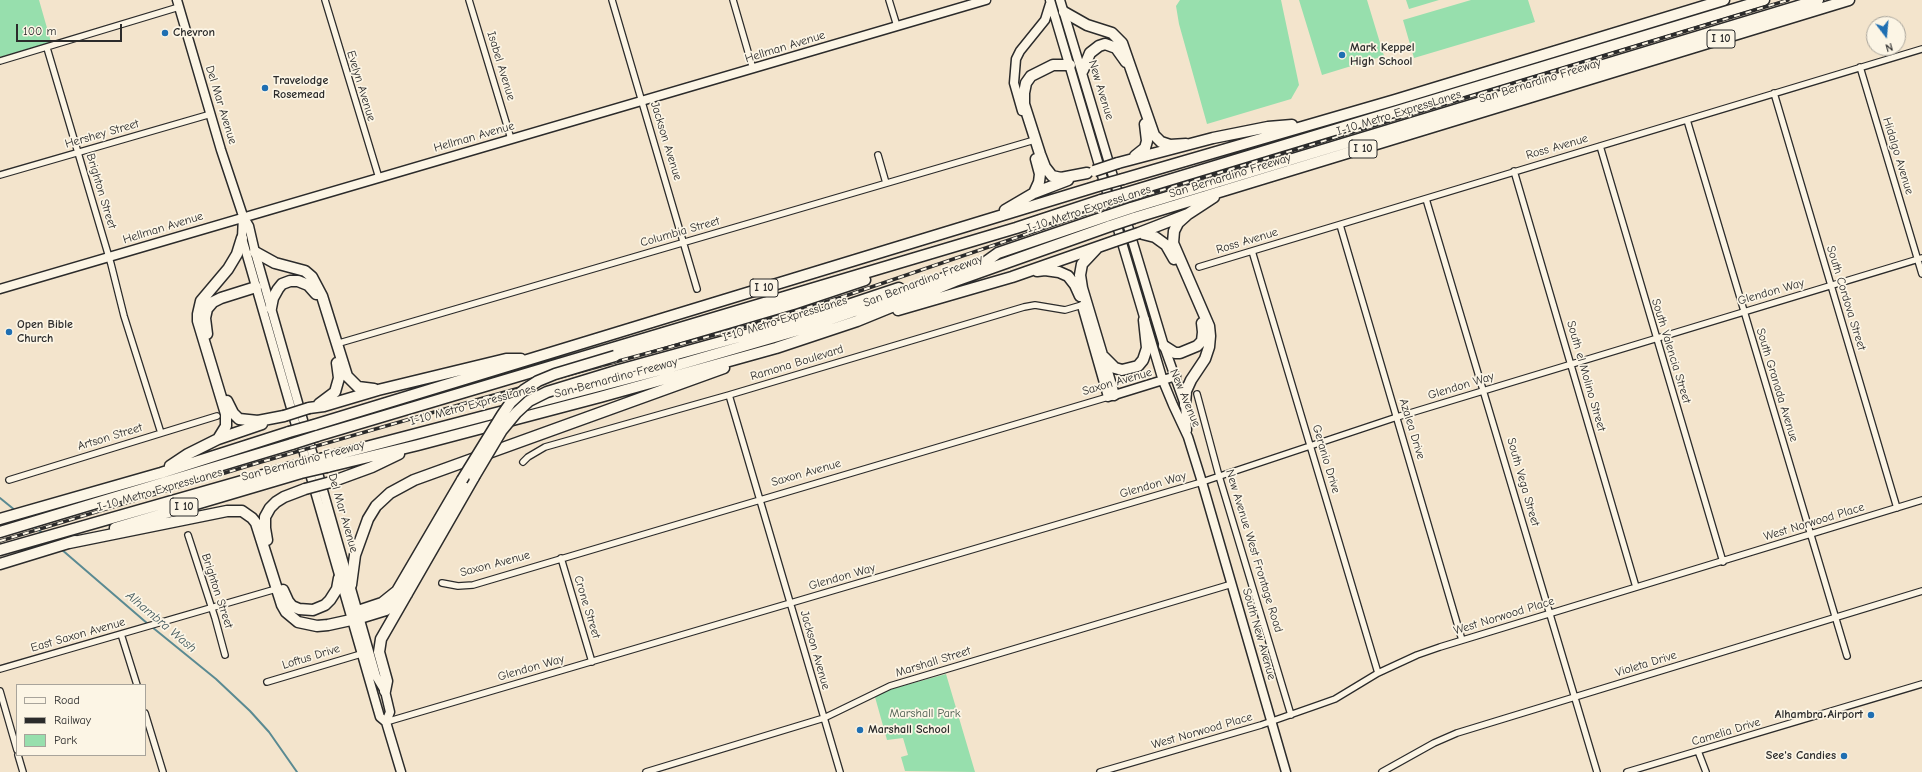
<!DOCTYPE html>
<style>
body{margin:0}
#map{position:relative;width:1922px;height:772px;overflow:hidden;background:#f3e4cc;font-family:"Comic Neue",sans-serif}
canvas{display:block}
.legend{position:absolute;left:16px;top:684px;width:130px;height:72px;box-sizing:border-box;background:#fcf5e5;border:1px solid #a8a49b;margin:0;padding:5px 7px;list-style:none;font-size:12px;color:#2b2b2b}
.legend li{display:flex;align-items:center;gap:8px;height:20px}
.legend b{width:20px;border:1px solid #a8a49b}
.north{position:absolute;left:1866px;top:16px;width:40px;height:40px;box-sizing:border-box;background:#fcf5e5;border:1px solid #a8a49b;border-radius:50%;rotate:164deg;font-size:11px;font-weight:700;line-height:16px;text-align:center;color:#2b2b2b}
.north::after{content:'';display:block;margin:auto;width:14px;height:18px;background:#1f6fb2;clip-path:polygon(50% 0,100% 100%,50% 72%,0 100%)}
.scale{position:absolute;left:16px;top:24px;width:106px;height:18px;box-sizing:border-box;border:2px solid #2b2b2b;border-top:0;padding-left:5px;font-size:12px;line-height:14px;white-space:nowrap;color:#2b2b2b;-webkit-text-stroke:3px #fcf5e5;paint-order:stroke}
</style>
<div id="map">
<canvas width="1922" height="772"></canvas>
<ul class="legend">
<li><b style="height:5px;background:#fcf5e5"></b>Road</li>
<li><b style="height:5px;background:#2b2b2b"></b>Railway</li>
<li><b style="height:11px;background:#97dfad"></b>Park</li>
</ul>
<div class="north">N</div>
<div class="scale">100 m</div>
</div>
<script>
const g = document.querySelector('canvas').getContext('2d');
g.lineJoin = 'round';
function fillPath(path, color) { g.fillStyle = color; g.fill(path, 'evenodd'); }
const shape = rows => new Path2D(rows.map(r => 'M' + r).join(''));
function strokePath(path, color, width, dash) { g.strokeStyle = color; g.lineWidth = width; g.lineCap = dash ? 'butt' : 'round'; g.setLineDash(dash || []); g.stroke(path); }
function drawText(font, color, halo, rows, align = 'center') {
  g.font = font + ' "Comic Neue",sans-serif'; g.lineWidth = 3.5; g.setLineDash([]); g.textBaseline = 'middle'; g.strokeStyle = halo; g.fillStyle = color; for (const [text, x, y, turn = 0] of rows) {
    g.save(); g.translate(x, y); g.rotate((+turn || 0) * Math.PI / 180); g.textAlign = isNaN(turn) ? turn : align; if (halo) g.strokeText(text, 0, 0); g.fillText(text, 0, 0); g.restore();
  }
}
fillPath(shape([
 [0,0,39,0,51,42,0,57],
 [1180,0,1281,0,1299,85,1291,99,1207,124,1179,24,1176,6],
 [1299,0,1367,0,1384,56,1322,75],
 [1406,0,1439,0,1409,9],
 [1471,0,1528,0,1535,22,1414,58,1403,20],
 [946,674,975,772,905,771,901,757,908,755,903,738,887,740,875,697,888,690]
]), '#97dfad');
strokePath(shape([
 [0,498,16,511],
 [33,526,44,534],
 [61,549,148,624],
 [152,627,216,679,250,711,269,732,297,772]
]), '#5a8a92', 2);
const street = shape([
 [325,0,379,178],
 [469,0,511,139],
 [612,0,697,289],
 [733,0,753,69],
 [889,0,897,26],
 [47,48,111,264,124,316,161,433],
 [0,61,179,7],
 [1860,67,1922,274],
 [1774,93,1897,508],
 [1687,120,1847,656],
 [1600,146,1723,562],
 [878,155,886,183],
 [1514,171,1636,587],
 [0,175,211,114],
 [1426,199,1597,772],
 [1340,225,1462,640],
 [1252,251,1378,673],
 [1199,267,1922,49],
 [336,344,1031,141],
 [1197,394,1219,476,1291,715],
 [729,395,840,772],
 [523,462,528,457,545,447,729,395,1024,307,1035,305,1065,310,1082,305],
 [9,480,217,416],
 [188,535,215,618,225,655],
 [561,558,592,662],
 [442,583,458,586,473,585,1108,397],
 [121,634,137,685],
 [0,669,276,589],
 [267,682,361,654],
 [0,691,17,750],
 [145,713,163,772],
 [386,722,1202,482,1397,417,1922,258],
 [1698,751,1706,772],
 [18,755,23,772],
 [646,772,824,718,890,686,1232,584],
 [1100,772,1261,725,1321,704,1335,699,1378,673,1417,655,1440,647,1922,500],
 [1382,772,1434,743,1457,733,1922,591],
 [1627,772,1922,684]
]);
const secondary = shape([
 [177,0,221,150,243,216,249,226,255,252,376,676,385,691,390,712,386,722],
 [1050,0,1163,381,1173,405,1188,437,1202,482,1286,772],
 [1060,0,1164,346,1185,405,1187,430],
 [1022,111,1014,83,1016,59,1020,51,1045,20,1050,4],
 [243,216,242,238,380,717,386,722,401,772],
 [0,289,986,0],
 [1082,306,1108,397,1176,376]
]);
const highway = shape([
 [1064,12,1087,25,1112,33,1122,43,1154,135,1161,142,1170,145,1186,144],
 [1070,65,1053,65,1031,76,1026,83,1024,93,1024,104,1040,154,1045,167,1052,176,1061,178,1087,173],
 [1083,70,1090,53,1099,46,1105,44,1116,48,1126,62],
 [1135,156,1145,148,1147,141,1145,124],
 [1118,163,1213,138,1268,127,1292,125],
 [1123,179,1395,100,1724,0],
 [1034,193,1039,182,1040,174,1036,159],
 [1126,193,1764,0],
 [1131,208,1818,0],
 [1005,210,1034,193,1068,180],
 [1134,218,1849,0],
 [1139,233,1155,237,1166,245,1174,259],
 [1139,233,1188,214,1214,197],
 [1097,248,1082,264,1080,275,1082,288,1114,395],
 [255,252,275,263,305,271,312,277,322,296,347,376,358,387,374,389],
 [1037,271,1045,270,1059,272,1068,276,1075,285,1080,296],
 [271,308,273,298,278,289,282,284,290,281,298,281,308,285,316,294],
 [898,310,1012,277,1115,241],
 [207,334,205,318,207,309,213,302,221,298,256,287],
 [1164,346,1175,353,1180,353,1197,346,1202,341,1203,332,1202,323],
 [615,356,793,304,865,280],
 [1104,357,1115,368,1122,370,1138,366,1143,360,1147,348,1144,320],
 [619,370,815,316,899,288],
 [227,401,233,413,239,419,258,421,284,416],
 [319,404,335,392,339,378,337,363],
 [1185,405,1186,391,1191,380,1205,359,1209,347,1210,336,1209,326,1173,243,1174,231,1178,223,1188,214],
 [309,408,324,406,378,390,506,359,521,359],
 [314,425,1098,186],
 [317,436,1016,228,1101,200],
 [218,439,226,426,226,414,198,321,198,314,201,301,228,269,237,254,242,238],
 [324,458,664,369,802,329,872,305,984,263,998,253,1107,216],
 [170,466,188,454,218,439,262,424],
 [327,467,418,445,600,397,776,348,857,321,955,281,1110,226],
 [331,482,372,467,399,454],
 [0,519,161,473,289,432],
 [115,528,301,473],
 [0,532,292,444],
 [267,540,265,528,265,517,270,508,276,502,284,497,305,489],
 [69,543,227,511,242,511,252,518,256,523,282,605,286,612,298,622,317,626,328,625,360,618,386,610,399,601,407,594],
 [0,550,298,465],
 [0,564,75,541],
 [351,585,355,555,368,519,376,506,390,493,414,480,724,368],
 [283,590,288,601,292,606,299,609,313,610,325,605,330,600,337,589,339,578],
 [352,619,358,611,382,603,397,591,462,480],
 [385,691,387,681,379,652,381,639,474,477]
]);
strokePath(street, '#2b2b2b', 8);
strokePath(secondary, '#2b2b2b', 11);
strokePath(highway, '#2b2b2b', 13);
strokePath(street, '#fcf5e5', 5.5);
strokePath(secondary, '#fcf5e5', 8);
strokePath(highway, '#fcf5e5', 10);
const rail = shape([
 [0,541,261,462,483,398,747,326,845,296,1103,208,1788,0]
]);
strokePath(rail, '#2b2b2b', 3.5);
strokePath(rail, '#fcf5e5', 2, [6]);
const highwayBridge = shape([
 [1094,171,1118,163],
 [1098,186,1123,179],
 [1101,200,1126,193],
 [1107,216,1131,208],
 [1110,226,1134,218],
 [1115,241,1139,233],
 [284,416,309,408],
 [289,432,314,425],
 [292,444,317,436],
 [298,465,324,458],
 [301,473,327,467],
 [474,477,502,430,516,413,529,401,547,392,619,370],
 [462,480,502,415,511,402,524,390,538,381,555,374,615,356],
 [305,489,331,482]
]);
strokePath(highwayBridge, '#2b2b2b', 13, []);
strokePath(highwayBridge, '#fcf5e5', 10);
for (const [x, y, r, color] of [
 [165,33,4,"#1f6fb2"],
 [1342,55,4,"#1f6fb2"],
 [265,88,4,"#1f6fb2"],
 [9,332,4,"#1f6fb2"],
 [1871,715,4,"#1f6fb2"],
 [860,730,4,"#1f6fb2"],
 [1844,756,4,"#1f6fb2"]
]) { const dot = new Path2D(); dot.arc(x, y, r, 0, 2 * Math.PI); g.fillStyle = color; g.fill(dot); strokePath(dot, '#fcf5e5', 1.5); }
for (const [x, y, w] of [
 [1721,39,28],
 [1363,149,28],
 [764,288,28],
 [184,507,28]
]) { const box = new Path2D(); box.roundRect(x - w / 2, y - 9, w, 18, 3); g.fillStyle = '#fcf5e5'; g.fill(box); strokePath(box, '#2b2b2b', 1); }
drawText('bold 11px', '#2b2b2b', null, [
 ["I 10",1721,39],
 ["I 10",1363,149],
 ["I 10",764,288],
 ["I 10",184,507]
]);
drawText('bold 12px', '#2b2b2b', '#fcf5e5', [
 ["Chevron",173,33],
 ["Mark Keppel",1350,48],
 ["High School",1350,62],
 ["Travelodge",273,81],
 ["Rosemead",273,95],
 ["Open Bible",17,325],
 ["Church",17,339],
 ["Alhambra Airport",1863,715,"right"],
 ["Marshall School",868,730],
 ["See's Candies",1836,756,"right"]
], 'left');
drawText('12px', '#2b2b2b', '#fcf5e5', [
 ["Hellman Avenue",785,47,-17],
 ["Isabel Avenue",501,66,73],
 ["San Bernardino Freeway",1540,81,-17],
 ["Evelyn Avenue",361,86,73],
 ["New Avenue",1101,90,73],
 ["Del Mar Avenue",221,105,73],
 ["I-10 Metro ExpressLanes",1399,113,-17],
 ["Hershey Street",102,134,-16],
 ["Hellman Avenue",474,137,-16],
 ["Jackson Avenue",666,141,73],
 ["Ross Avenue",1557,147,-16],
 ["Hidalgo Avenue",1898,156,73],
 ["San Bernardino Freeway",1230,176,-17],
 ["Brighton Street",101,191,73],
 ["I-10 Metro ExpressLanes",1089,209,-18],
 ["Hellman Avenue",163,228,-17],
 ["Columbia Street",680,232,-16],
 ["Ross Avenue",1247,241,-17],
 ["San Bernardino Freeway",923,281,-21],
 ["Glendon Way",1771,292,-16],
 ["South Cordova Street",1846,298,73],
 ["I-10 Metro ExpressLanes",785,319,-17],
 ["South Valencia Street",1671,351,73],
 ["Ramona Boulevard",797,363,-17],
 ["South el Molino Street",1586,376,74],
 ["San Bernardino Freeway",616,378,-15],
 ["Saxon Avenue",1117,382,-16],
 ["South Granada Avenue",1777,385,73],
 ["Glendon Way",1461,386,-17],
 ["New Avenue",1185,398,67],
 ["I-10 Metro ExpressLanes",473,405,-15],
 ["Azalea Drive",1412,429,73],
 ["Artson Street",110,437,-17],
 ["Geranio Drive",1326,459,73],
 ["San Bernardino Freeway",303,461,-15],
 ["Saxon Avenue",806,473,-16],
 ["South Vega Street",1523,482,74],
 ["Glendon Way",1153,485,-16],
 ["I-10 Metro ExpressLanes",160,490,-16],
 ["Del Mar Avenue",343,513,74],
 ["West Norwood Place",1814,522,-17],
 ["New Avenue West Frontage Road",1254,551,73],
 ["Saxon Avenue",495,564,-15],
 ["Glendon Way",842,577,-16],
 ["Brighton Street",217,591,72],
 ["Crone Street",587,607,73],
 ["West Norwood Place",1504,616,-17],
 ["South New Avenue",1259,634,74],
 ["East Saxon Avenue",78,635,-16],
 ["Jackson Avenue",815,650,74],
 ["Loftus Drive",311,657,-17],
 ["Marshall Street",933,662,-17],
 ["Violeta Drive",1646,664,-17],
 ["Glendon Way",531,668,-16],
 ["West Norwood Place",1202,731,-16],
 ["Camelia Drive",1726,732,-17]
]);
drawText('12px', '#46584c', '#fcf5e5', [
 ["Marshall Park",925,714]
]);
drawText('italic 13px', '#435a5e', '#fcf5e5', [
 ["Alhambra Wash",161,622,40]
]);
</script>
